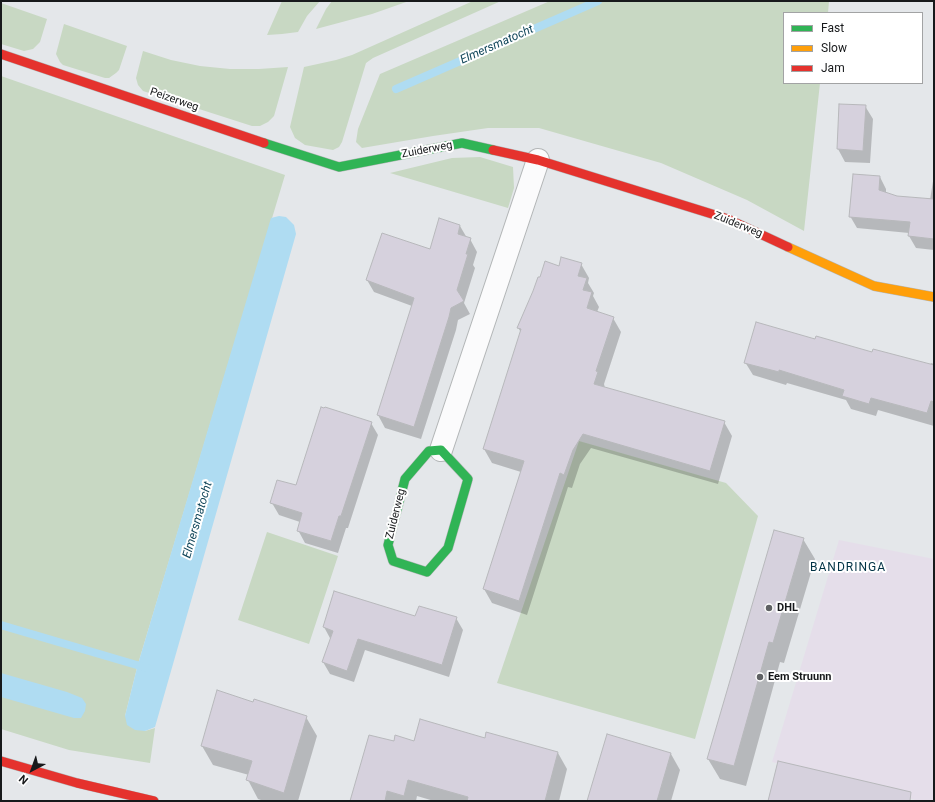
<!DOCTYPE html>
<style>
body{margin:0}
#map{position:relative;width:935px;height:802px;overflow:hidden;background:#e4e7ea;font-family:Roboto,sans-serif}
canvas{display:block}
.frame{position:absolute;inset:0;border:2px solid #17191b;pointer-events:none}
.legend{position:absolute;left:783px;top:12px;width:140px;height:72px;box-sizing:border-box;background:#fff;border:1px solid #a2a3a4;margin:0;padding:5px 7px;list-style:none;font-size:12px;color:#17191b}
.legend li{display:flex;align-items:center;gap:8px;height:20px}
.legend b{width:20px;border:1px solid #a2a3a4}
.north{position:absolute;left:12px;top:750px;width:40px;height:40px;-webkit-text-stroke:3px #fff;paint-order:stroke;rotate:221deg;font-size:11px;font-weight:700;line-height:16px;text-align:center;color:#17191b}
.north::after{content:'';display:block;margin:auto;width:14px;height:18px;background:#17191b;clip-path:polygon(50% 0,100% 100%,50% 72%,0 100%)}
</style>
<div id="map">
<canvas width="935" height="802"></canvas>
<div class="frame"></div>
<ul class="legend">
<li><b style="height:5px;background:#30b455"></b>Fast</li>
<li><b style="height:5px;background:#ff9f0a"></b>Slow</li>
<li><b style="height:5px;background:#e5322d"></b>Jam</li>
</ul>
<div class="north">N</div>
</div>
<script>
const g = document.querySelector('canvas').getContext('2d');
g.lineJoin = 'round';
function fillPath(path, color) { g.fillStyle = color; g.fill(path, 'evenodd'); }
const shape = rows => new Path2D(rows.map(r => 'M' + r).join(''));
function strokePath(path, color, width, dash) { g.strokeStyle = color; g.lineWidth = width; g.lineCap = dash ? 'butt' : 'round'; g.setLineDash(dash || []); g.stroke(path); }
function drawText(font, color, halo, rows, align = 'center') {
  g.font = font + ' Roboto,sans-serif'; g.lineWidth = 4; g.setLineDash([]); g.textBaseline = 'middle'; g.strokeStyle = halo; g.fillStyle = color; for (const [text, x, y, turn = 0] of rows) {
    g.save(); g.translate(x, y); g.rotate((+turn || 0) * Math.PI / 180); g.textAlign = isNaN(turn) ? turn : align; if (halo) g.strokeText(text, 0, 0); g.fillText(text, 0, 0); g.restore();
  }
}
fillPath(shape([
 [839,540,934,559,934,801,919,801,772,762]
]), '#e5deea');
fillPath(shape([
 [282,1,320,1,307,16,298,32,282,34,267,35],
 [332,1,409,1,372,14,316,29,326,9],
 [473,1,501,1,373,58,366,63,342,142,339,147,333,150,305,145,295,138,290,127,304,67,336,60,352,55],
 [550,1,829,1,828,13,784,13,784,83,820,83,804,231,747,200,661,163,539,128,488,128,433,136,362,148,356,142,358,129,380,74],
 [1,3,47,19,40,42,33,49,24,51,1,44],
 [64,24,127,46,119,70,116,73,109,78,105,78,63,65,60,62,56,54],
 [143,51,171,60,200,66,230,69,259,69,288,67,274,116,268,122,260,126,252,126,143,91,138,85,136,78],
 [1,76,285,175,138,664,125,716,145,731,155,728,150,763,69,750,1,729],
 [480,157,513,167,514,188,508,208,390,173,452,158],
 [579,441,726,483,758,516,695,739,497,683],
 [267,532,338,556,309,644,238,620]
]), '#c8d8c3');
fillPath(shape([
 [279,216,286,217,294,225,296,234,155,727,145,731,135,730,127,725,125,716,138,664,271,218],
 [1,673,67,692,82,698,86,704,85,711,81,718,74,718,1,697]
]), '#afdcf2');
fillPath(shape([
 [865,106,873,119,870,163,845,162,838,149],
 [934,175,934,250,916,248,909,236,909,233,857,228,850,216,880,177,886,189,886,194,897,197,930,200],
 [460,226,467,238,470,239,477,252,473,265,475,268,464,303,470,314,458,320,456,330,421,439,385,428,378,415,412,306,374,292,367,280,430,250],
 [581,264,589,278,588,283,594,293,593,296,599,307,597,312,613,318,621,332,604,384,605,388,724,422,732,436,718,484,591,448,580,464,572,488,568,487,527,615,492,603,484,589,521,472,492,463,484,449,521,333,518,327,559,267],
 [816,341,930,365,931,363,934,364,934,426,878,410,876,416,851,409,846,400,787,383,786,385,753,375,745,362],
 [371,423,378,435,348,528,346,528,338,553,305,543,298,530,300,522,279,515,272,503,297,487],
 [803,539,815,559,784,663,780,662,746,786,720,779,708,759],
 [416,618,456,618,463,630,449,677,365,650,354,682,330,674,323,662,331,640,324,627],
 [253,704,306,717,317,736,298,801,264,801,258,799,248,780,249,775,213,765,202,746],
 [485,739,558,753,567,769,559,801,434,801,417,796,416,801,351,801,394,743],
 [671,754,680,770,671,801,588,801]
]), '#0003');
strokePath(shape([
 [396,89,598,1],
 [1,625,147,668]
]), '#afdcf2', 8);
const building = shape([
 [839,104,866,105,863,151,837,149,839,104],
 [853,174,880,176,879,190,897,196,934,199,934,239,908,236,910,222,849,217,853,174],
 [439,218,460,225,458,234,471,238,466,254,468,254,457,290,464,301,451,308,449,317,414,427,377,415,414,298,366,280,382,233,430,249,439,218],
 [561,257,582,263,578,276,587,278,583,290,592,292,587,308,614,317,596,371,598,372,594,384,725,421,710,471,583,434,573,450,564,475,560,473,519,601,483,589,524,461,483,449,521,329,517,328,533,291,538,277,540,277,545,261,559,266,561,257],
 [756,322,815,339,816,336,872,352,873,349,934,365,934,402,931,401,927,413,871,398,869,404,842,396,844,390,779,370,779,372,744,363,756,322],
 [321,407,324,408,325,407,372,422,341,516,339,516,331,541,297,531,302,513,270,503,277,480,296,485,321,407],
 [774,530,804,538,773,643,769,642,734,766,707,759,774,530],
 [334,591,415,616,419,606,457,617,442,665,358,639,347,671,322,662,333,631,323,627,334,591],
 [217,690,253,702,254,699,307,716,284,793,246,780,252,761,201,746,217,690],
 [420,719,485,738,486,732,558,752,545,801,467,801,468,797,408,780,404,796,387,791,385,801,350,801,369,735,394,741,395,735,414,741,420,719],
 [607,734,671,753,657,801,587,801,607,734],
 [778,761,911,792,910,801,768,801,778,761]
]);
fillPath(building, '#d6d1dd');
strokePath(building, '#b7b8bb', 1);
const street = shape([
 [441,450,538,160]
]);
const fast = shape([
 [264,143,339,167,462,143,493,150],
 [441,450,468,479,448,548,427,572,393,561,388,545,405,479,429,451,441,450]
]);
const slow = shape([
 [788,247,874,286,934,297]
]);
const jam = shape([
 [1,54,264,143],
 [493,150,538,160,728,219,788,247],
 [1,761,77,783,154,801]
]);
strokePath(street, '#b3b6b7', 24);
strokePath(fast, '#b3b6b7', 10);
strokePath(slow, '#b3b6b7', 10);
strokePath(jam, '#b3b6b7', 10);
strokePath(street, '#fbfbfc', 22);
strokePath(fast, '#30b455', 9);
strokePath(slow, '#ff9f0a', 9);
strokePath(jam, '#e5322d', 9);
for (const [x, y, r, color] of [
 [769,608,4,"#5f6163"],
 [760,677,4,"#5f6163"]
]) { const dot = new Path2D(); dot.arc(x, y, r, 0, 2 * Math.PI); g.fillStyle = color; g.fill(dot); strokePath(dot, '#fff', 1.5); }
drawText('11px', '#17191b', '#fff', [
 ["Peizerweg",174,100,19],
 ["Zuiderweg",427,150,-11],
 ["Zuiderweg",738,225,22],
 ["Zuiderweg",396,514,-76]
]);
drawText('bold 11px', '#17191b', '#fff', [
 ["DHL",777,608],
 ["Eem Struunn",768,677]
], 'left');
drawText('italic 12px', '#12475b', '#fff', [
 ["Elmersmatocht",497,45,-24],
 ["Elmersmatocht",198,520,-74]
]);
g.letterSpacing = '1px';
drawText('12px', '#003244', '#fff', [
 ["BANDRINGA",848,568]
]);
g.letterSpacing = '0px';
</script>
